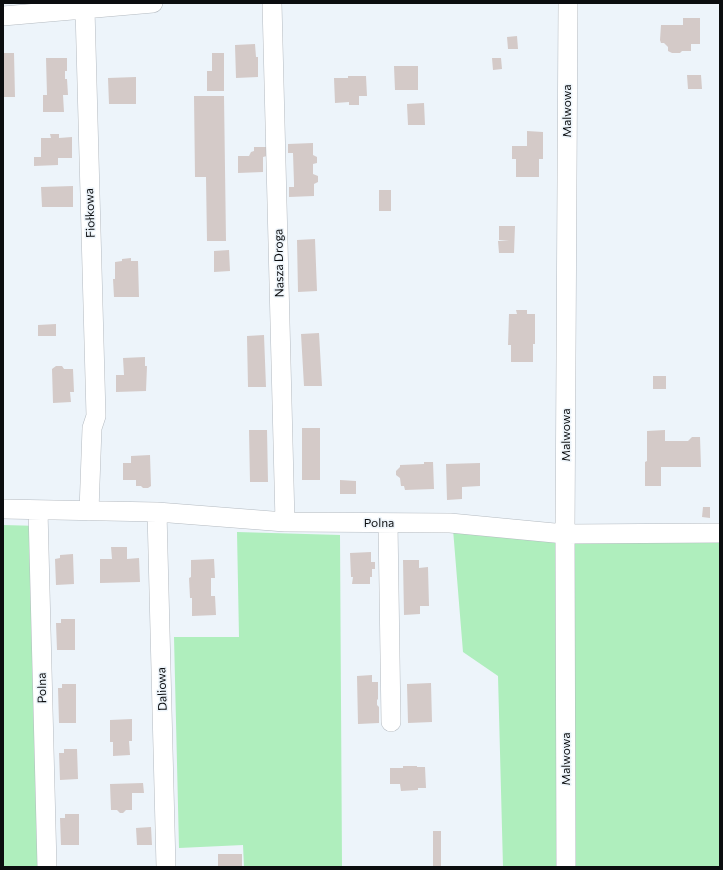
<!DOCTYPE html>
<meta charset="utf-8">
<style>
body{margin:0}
#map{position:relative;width:723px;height:870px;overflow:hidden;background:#edf4fa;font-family:Commissioner,sans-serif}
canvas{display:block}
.frame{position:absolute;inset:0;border:4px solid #0b0d0f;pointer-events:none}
</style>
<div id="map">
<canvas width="723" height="870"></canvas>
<div class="frame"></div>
</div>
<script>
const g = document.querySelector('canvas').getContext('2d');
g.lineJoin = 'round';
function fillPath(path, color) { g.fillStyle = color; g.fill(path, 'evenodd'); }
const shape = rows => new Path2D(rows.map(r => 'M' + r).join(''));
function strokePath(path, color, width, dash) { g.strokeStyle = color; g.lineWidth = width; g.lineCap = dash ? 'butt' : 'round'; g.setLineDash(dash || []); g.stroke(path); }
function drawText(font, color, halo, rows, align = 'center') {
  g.font = font + ' Commissioner,sans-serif'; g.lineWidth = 3; g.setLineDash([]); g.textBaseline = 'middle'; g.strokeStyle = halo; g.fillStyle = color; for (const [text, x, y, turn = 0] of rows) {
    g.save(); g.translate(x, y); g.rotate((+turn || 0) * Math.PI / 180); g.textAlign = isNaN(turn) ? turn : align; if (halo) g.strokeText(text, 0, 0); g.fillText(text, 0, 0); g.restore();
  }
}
fillPath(shape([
 [452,517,567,528,720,527,720,867,503,867,498,676,463,652],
 [3,525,40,526,48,867,3,867],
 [237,532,340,535,342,867,244,867,243,845,179,848,174,637,239,637]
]), '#afeebd');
fillPath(shape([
 [683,18,700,18,700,44,691,44,691,51,682,51,680,53,672,53,668,51,668,47,664,43,661,43,660,40,661,25,683,25],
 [517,36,518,49,508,49,507,37],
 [255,44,256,57,258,57,258,77,236,78,235,45],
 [3,53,14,53,15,97,3,97],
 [212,53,224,53,224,91,207,91,207,71,212,71],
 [46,58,67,58,67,71,65,71,65,79,67,79,68,95,63,95,64,112,43,112,43,95,47,95],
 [492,58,501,58,502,69,493,70],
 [394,66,418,66,418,90,395,90],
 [687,75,701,75,702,89,688,89],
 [348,76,366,76,367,96,359,96,359,105,349,105,349,102,335,103,334,78,348,78],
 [136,77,136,104,109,104,108,78],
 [194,96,224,96,226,241,207,241,206,177,195,177],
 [424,103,425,125,408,125,407,104],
 [527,131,543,132,543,159,539,159,539,177,516,177,516,159,512,159,512,146,527,146],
 [50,134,59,134,59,138,72,137,72,158,58,158,58,165,34,166,34,157,41,157,41,138,51,138],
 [313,143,313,155,317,157,317,163,313,164,313,174,318,176,318,182,314,184,314,196,289,197,289,187,294,187,294,183,293,153,288,153,288,144],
 [254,147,267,147,267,156,263,157,263,172,238,173,238,156,249,156,251,152,254,151],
 [73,186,73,207,42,207,41,187],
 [379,190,391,190,391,211,379,211],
 [499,226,515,226,514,253,499,253,498,241,509,241,499,240],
 [315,239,317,291,298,292,297,240],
 [229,250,230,271,214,272,214,251],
 [131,258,131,261,138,261,139,297,114,297,113,279,115,279,115,262,122,261,122,259],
 [516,310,527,310,527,314,535,314,535,344,533,344,533,362,511,362,511,345,508,345,509,314,517,314],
 [56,324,56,336,38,336,38,325],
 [319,333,322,386,304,386,301,334],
 [264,335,266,387,248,387,247,336],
 [145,357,145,366,147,366,146,391,116,392,116,375,124,375,123,358],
 [56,366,62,366,64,369,73,369,74,392,70,392,71,402,53,403,52,369],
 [653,376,666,376,666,389,653,389],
 [302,428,320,428,320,480,302,480],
 [249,430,267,430,268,482,250,482],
 [665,430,665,441,688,441,692,437,700,437,701,467,661,467,661,486,645,486,645,462,647,461,647,431],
 [150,455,151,486,148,488,143,488,141,486,136,486,136,480,123,480,123,463,131,463,131,456],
 [424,462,433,462,434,489,405,490,404,486,401,486,400,478,396,475,396,471,400,467,400,465,424,464],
 [480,463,480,486,462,487,462,499,447,500,446,464],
 [340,480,356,481,356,494,340,494],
 [703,507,710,507,710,518,702,517],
 [111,547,127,547,127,559,139,558,140,582,100,583,100,559,112,559],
 [371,552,371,562,375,562,375,569,372,569,372,577,370,577,370,584,352,584,353,577,351,577,350,553],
 [73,554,74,584,56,585,55,559,60,558,60,555],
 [214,559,215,578,211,578,211,596,215,596,216,615,192,616,192,598,190,598,189,578,191,577,191,560],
 [403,560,419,560,419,568,428,567,429,606,420,606,420,614,404,615],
 [61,619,75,619,75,650,57,650,56,623,61,623],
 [372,675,372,682,378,682,378,700,377,699,377,705,379,707,379,723,358,724,357,676],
 [431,683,432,722,408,723,407,684],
 [62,684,76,684,76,723,59,723,58,688,62,688],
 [132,719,132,741,129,741,130,755,113,756,113,742,110,742,110,720],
 [64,749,77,749,78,779,60,780,59,753,64,753],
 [403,766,417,766,417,767,425,767,426,788,418,788,418,790,401,791,400,784,390,784,390,768,403,768],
 [143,783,144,793,132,793,132,810,126,810,123,813,120,813,117,810,111,810,110,784],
 [65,814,79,814,79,845,61,845,60,818,65,818],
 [151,827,152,845,137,845,136,828],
 [433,831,441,831,441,867,433,867],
 [218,854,242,854,242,867,218,867]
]), '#d4cac8');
const minor = shape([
 [272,3,285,522],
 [85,9,96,416,92,428,89,511],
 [3,16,153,3],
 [3,509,157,512,285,522,450,523,565,534,720,533],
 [38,510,47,867],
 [157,512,166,867],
 [388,523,391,722],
 [566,867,565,534,568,3]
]);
strokePath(minor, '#b4bac0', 20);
strokePath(minor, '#fff', 19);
drawText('12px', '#0b0d0f', '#edf4fa', [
 ["Malwowa",567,111,-90],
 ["Fiołkowa",90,213,-92],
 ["Nasza Droga",279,263,-91],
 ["Malwowa",566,435,-90],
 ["Polna",379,523],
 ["Polna",42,688,-91],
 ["Daliowa",162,689,-92],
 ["Malwowa",566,759,-90]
]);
</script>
